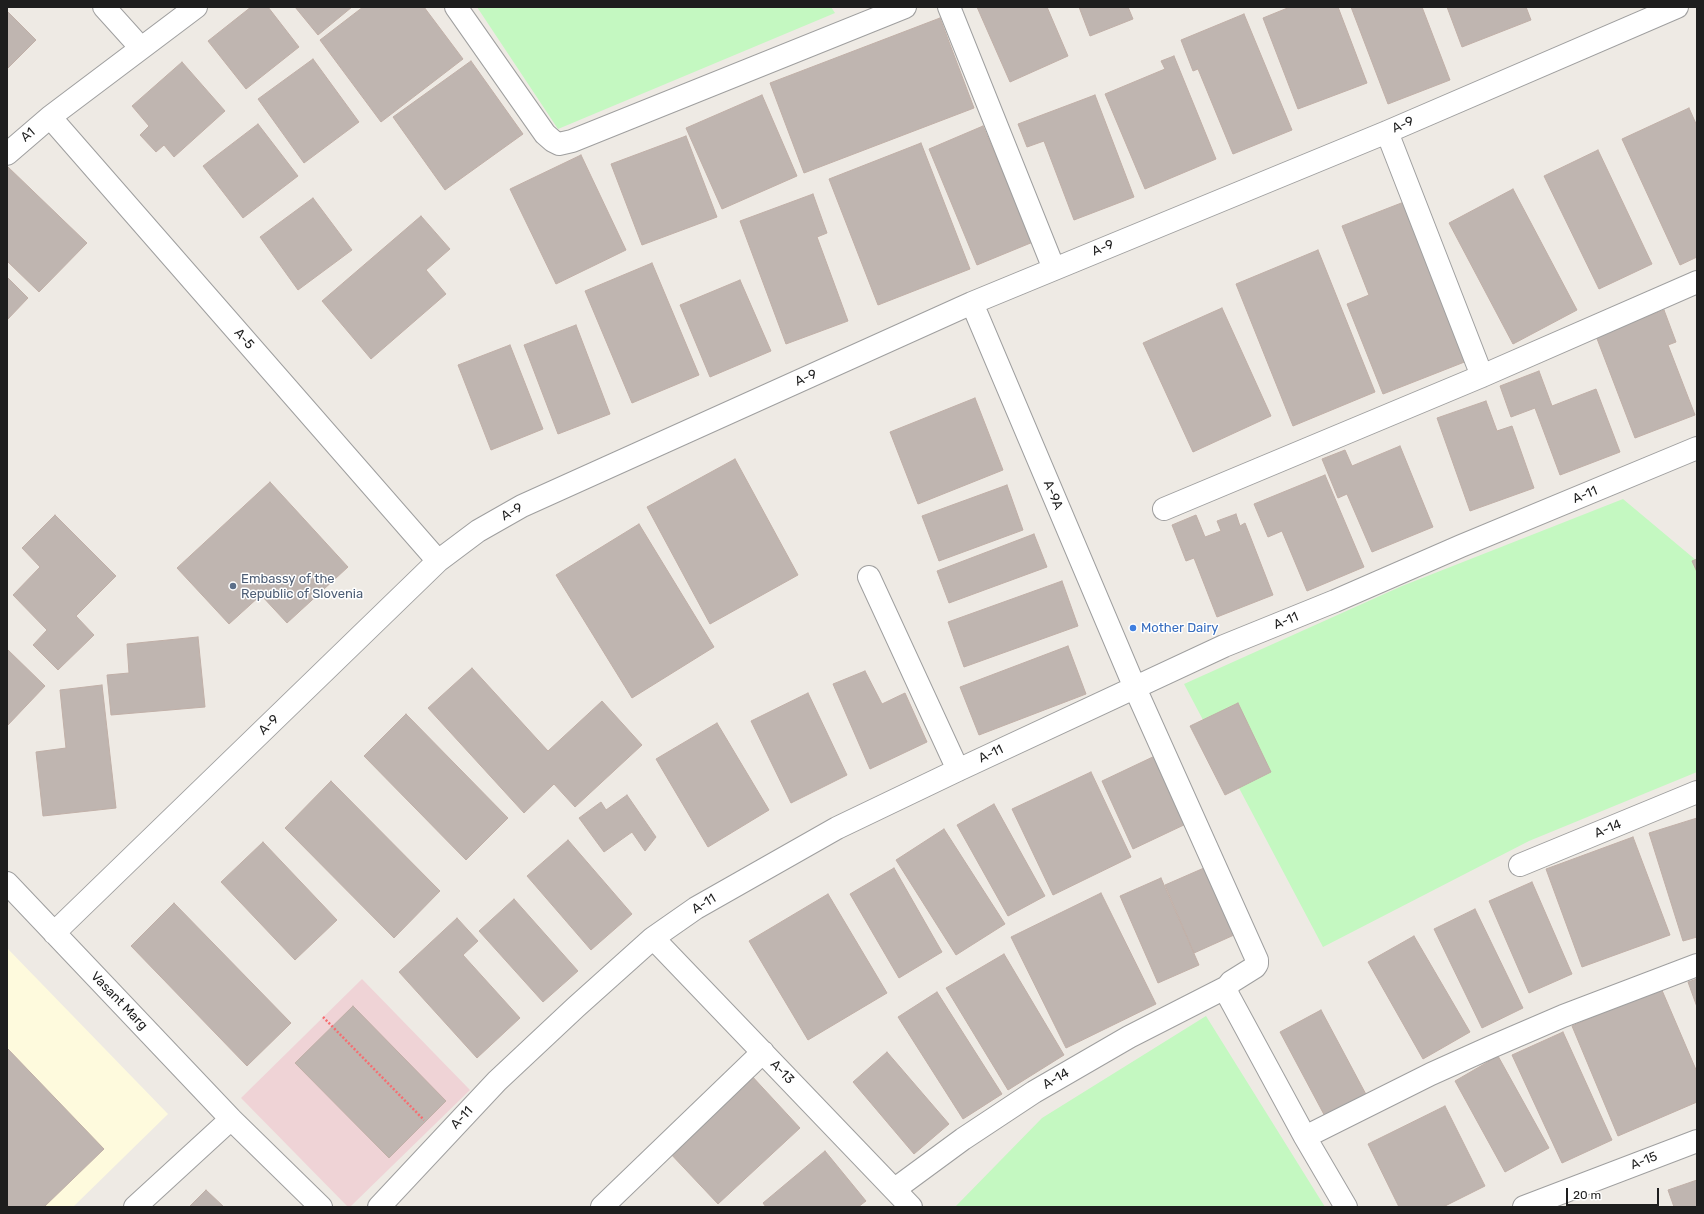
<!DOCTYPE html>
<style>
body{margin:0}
#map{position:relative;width:1704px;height:1214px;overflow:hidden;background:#eeeae4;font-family:Rubik,sans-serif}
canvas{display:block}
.frame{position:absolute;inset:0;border:8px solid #1e1e1e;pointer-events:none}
.scale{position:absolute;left:1566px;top:1188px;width:93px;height:18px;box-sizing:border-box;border:2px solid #1e1e1e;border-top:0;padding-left:5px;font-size:12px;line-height:14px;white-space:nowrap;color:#1e1e1e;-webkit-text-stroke:3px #fff;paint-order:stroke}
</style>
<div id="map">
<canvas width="1704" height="1214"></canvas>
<div class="frame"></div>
<div class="scale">20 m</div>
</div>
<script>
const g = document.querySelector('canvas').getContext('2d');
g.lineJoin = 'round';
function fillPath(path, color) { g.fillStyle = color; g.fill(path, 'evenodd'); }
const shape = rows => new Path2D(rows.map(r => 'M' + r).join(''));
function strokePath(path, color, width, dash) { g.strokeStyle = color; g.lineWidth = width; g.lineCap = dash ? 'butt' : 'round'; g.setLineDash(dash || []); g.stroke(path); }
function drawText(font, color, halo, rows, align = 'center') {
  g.font = font + ' Rubik,sans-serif'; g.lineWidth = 3; g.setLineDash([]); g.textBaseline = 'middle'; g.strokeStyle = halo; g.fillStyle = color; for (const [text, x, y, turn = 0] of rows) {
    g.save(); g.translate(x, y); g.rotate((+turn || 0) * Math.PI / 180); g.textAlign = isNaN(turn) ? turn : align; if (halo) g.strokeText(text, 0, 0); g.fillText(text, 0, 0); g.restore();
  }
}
fillPath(shape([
 [362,979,470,1090,350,1207,348,1207,241,1098]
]), '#efd3d6');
fillPath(shape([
 [7,948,168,1114,73,1207,7,1207]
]), '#fefadd');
fillPath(shape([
 [477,7,831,7,835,13,558,129],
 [1623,499,1697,561,1697,772,1529,841,1323,947,1184,684,1402,586],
 [1206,1016,1325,1207,955,1207,1042,1118]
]), '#c4f8c1');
const building = shape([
 [251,7,268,7,299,47,246,89,208,41,251,7],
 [295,7,352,7,318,35,295,7],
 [363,7,424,7,463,59,381,122,320,40,363,7],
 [977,7,1047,7,1068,56,1010,82,977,7],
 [1079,7,1128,7,1133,19,1090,36,1079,7],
 [1290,7,1338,7,1367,83,1298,109,1263,18,1290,7],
 [1351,7,1422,7,1450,80,1388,104,1351,7],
 [1447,7,1526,7,1531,20,1462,47,1447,7],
 [7,11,36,40,7,69,7,11],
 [1244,14,1292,130,1233,154,1198,69,1193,71,1181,40,1244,14],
 [940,18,974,108,804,173,770,83,940,18],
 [1174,56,1216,159,1145,189,1105,94,1165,69,1161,61,1174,56],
 [313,59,359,122,304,163,258,99,313,59],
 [471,61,523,134,445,190,393,117,471,61],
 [182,62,225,111,174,157,164,145,156,152,140,135,149,126,132,106,182,62],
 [762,95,797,176,722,209,686,128,762,95],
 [1095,95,1134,197,1074,220,1044,141,1027,147,1018,124,1095,95],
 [1689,108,1697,126,1697,257,1680,265,1622,139,1689,108],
 [258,124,298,176,243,218,203,166,258,124],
 [983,126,1033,242,977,265,929,149,983,126],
 [686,136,717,217,642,245,611,164,686,136],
 [921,143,970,269,878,305,829,179,921,143],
 [1598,150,1652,264,1599,289,1544,176,1598,150],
 [581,155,626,250,556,284,510,189,581,155],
 [7,166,87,243,39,292,7,261,7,166],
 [1513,189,1577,310,1513,344,1449,223,1513,189],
 [813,194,827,233,817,237,848,321,786,344,740,221,813,194],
 [313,198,352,250,298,290,260,237,313,198],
 [1404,202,1467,361,1383,394,1347,304,1369,295,1342,226,1404,202],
 [421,216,450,249,426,270,446,294,371,359,322,301,421,216],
 [1318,250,1375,392,1293,426,1236,284,1318,250],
 [652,263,699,375,632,403,585,291,652,263],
 [7,277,28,298,7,320,7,277],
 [740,280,771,351,710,377,680,305,740,280],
 [1222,308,1271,416,1193,452,1143,343,1222,308],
 [1664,310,1676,342,1668,345,1695,415,1635,438,1596,336,1664,310],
 [576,325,610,414,558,434,524,345,576,325],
 [510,345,543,429,491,450,458,365,510,345],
 [1539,371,1552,406,1596,389,1620,452,1560,475,1535,408,1511,417,1500,386,1539,371],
 [975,398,1003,470,918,504,890,432,975,398],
 [1486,401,1497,431,1512,426,1534,488,1470,511,1437,418,1486,401],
 [1400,446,1433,527,1372,552,1347,494,1338,498,1322,459,1345,450,1352,466,1400,446],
 [735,459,798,575,710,624,647,507,735,459],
 [1325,475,1364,567,1307,591,1282,531,1268,537,1254,504,1325,475],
 [270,482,348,567,287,623,261,595,229,624,177,568,270,482],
 [1007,485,1023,530,939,561,922,516,1007,485],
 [1236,514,1240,526,1245,523,1273,595,1217,617,1194,558,1186,561,1172,525,1196,515,1205,537,1221,531,1217,521,1236,514],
 [55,515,116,576,76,616,94,635,58,670,33,645,47,630,13,595,40,567,22,548,55,515],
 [639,524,714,647,632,698,556,575,639,524],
 [1034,534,1047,567,949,603,937,571,1034,534],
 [1697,559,1697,572,1692,561,1697,559],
 [1062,581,1078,626,964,667,948,622,1062,581],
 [198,637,205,707,111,715,107,675,129,673,127,644,198,637],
 [1068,646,1086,694,979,735,960,687,1068,646],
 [7,649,45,686,7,726,7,649],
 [472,668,548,751,602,701,642,745,575,807,554,784,524,813,428,708,472,668],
 [865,671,882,704,905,693,927,742,870,769,833,684,865,671],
 [102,685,116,808,43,816,36,752,66,748,60,690,102,685],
 [808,693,847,775,791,803,751,721,808,693],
 [1238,703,1271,772,1225,795,1190,726,1238,703],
 [406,714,508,818,466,860,364,756,406,714],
 [717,723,769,810,708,847,656,759,717,723],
 [1157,755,1188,823,1133,849,1102,781,1157,755],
 [1091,772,1131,857,1053,895,1012,809,1091,772],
 [331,781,440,891,394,938,285,828,331,781],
 [627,795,656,837,645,851,632,832,604,852,579,818,601,802,606,810,627,795],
 [994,804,1045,896,1008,916,957,825,994,804],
 [1697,818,1697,937,1683,941,1649,833,1697,818],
 [944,829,1005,924,956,955,896,860,944,829],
 [1633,837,1670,935,1582,967,1546,869,1633,837],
 [568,840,632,914,591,950,527,876,568,840],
 [263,842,337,920,295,960,221,882,263,842],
 [894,868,942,952,899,978,850,894,894,868],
 [1204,868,1234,935,1194,953,1165,885,1204,868],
 [1161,878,1199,965,1158,983,1120,896,1161,878],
 [1532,882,1572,974,1529,993,1489,901,1532,882],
 [1101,893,1156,1004,1066,1048,1011,937,1101,893],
 [828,894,887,993,808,1040,749,941,828,894],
 [514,899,578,971,543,1002,479,931,514,899],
 [174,903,291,1023,247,1066,131,946,174,903],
 [1475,909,1523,1008,1482,1028,1434,929,1475,909],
 [457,918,478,941,463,955,520,1018,477,1058,399,972,457,918],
 [1414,936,1470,1032,1423,1059,1368,962,1414,936],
 [1004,954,1064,1055,1008,1090,946,988,1004,954],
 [1697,979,1697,1007,1688,982,1697,979],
 [1661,988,1697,1072,1697,1102,1618,1136,1572,1026,1661,988],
 [937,992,1002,1094,963,1119,898,1017,937,992],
 [353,1006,446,1101,389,1158,295,1063,353,1006],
 [1321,1010,1369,1100,1328,1122,1280,1032,1321,1010],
 [1563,1032,1612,1140,1562,1163,1512,1055,1563,1032],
 [7,1048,104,1149,44,1207,7,1207,7,1048],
 [887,1052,949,1124,914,1154,853,1082,887,1052],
 [1498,1056,1549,1148,1505,1172,1455,1081,1498,1056],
 [750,1074,800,1128,718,1204,668,1151,750,1074],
 [1445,1106,1485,1186,1443,1207,1399,1207,1368,1144,1445,1106],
 [825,1151,866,1201,858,1207,766,1207,763,1203,825,1151],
 [1697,1180,1697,1207,1674,1207,1668,1190,1697,1180],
 [206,1190,224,1207,189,1207,206,1190]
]);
fillPath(building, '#bfb5b0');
strokePath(building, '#c0afa7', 1);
const minor = shape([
 [104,7,141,48],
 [456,7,545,134,553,141,559,144,572,141,905,7],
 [949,7,1054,269],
 [50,117,438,561],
 [1387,132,1482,376],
 [7,154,50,117,196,7],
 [972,303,1135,688,1257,960,1257,964,1255,967,1231,982,1227,987,1228,995,1305,1137,1346,1207],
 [1164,509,1482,376,1697,282],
 [869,577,958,770],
 [1520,865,1697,792],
 [7,883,231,1119,321,1207],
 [54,933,438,561,478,531,522,506,972,303,1387,132,1677,7],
 [653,938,911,1207],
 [1305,1137,1431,1074,1491,1047,1563,1016,1697,965],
 [895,1189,963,1139,1034,1092,1129,1037,1227,987],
 [135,1207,231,1119],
 [379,1207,497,1081,576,1007,653,938,696,908,837,828,958,770,1224,646,1335,601,1461,546,1697,448],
 [602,1207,763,1052],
 [1524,1207,1697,1141]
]);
strokePath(minor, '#9f9f9f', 24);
strokePath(shape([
 [323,1017,424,1120]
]), '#f66d70', 2.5, [2, 2]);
strokePath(minor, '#fff', 22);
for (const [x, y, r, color] of [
 [233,586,4,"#5c6f8a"],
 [1133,628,4,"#3f7fe0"]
]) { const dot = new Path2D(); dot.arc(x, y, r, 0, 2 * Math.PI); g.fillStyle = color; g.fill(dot); strokePath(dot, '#fff', 1.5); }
drawText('13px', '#1e1e1e', '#fff', [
 ["A-9",1403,125,-23],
 ["A1",28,135,-41],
 ["A-9",1103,248,-22],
 ["A-5",244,339,49],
 ["A-9",806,378,-24],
 ["A-9A",1053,495,67],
 ["A-11",1585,495,-22],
 ["A-9",512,512,-29],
 ["A-11",1286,621,-22],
 ["A-9",269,725,-44],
 ["A-11",991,754,-25],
 ["A-14",1608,829,-22],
 ["A-11",704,904,-31],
 ["Vasant Marg",119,1001,46],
 ["A-13",782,1072,46],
 ["A-14",1056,1079,-30],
 ["A-11",462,1118,-47],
 ["A-15",1644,1161,-21]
]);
drawText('13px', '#4e5e75', '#fff', [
 ["Embassy of the",241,579],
 ["Republic of Slovenia",241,594]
], 'left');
drawText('13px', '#366cbe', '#fff', [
 ["Mother Dairy",1141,628]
], 'left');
</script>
